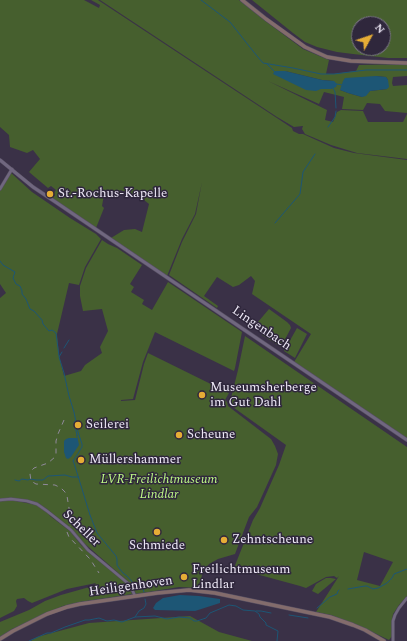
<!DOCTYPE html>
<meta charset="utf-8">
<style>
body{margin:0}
#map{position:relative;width:407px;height:641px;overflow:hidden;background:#3a3147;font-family:Spectral,serif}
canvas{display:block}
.north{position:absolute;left:351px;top:16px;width:40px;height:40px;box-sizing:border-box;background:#2f273c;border:1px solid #7b7587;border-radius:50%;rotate:50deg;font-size:11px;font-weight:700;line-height:16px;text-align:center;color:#eee9f7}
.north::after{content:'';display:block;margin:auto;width:14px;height:18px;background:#e6ad36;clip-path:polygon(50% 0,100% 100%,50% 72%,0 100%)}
</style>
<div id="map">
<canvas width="407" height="641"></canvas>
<div class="north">N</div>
</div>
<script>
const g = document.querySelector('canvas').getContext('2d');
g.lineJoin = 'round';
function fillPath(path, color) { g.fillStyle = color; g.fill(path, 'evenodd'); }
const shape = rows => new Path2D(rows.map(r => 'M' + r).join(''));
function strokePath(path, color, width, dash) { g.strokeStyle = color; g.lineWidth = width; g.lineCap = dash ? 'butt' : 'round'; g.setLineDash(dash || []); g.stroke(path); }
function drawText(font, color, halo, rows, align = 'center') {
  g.font = font + ' Spectral,serif'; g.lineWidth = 3; g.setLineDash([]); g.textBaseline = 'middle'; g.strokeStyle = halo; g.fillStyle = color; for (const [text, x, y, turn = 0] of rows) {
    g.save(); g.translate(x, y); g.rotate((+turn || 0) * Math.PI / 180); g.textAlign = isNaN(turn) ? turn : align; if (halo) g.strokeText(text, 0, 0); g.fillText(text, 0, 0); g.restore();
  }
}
fillPath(shape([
 [0,0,84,0,99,8,100,5,91,0,98,0,292,128,293,131,299,134,303,134,334,148,354,153,407,160,407,439,294,362,311,334,252,294,255,281,251,276,239,285,233,287,217,277,204,296,218,306,217,308,169,275,182,242,196,214,202,182,195,214,182,239,167,276,111,238,124,230,135,229,142,232,149,204,139,196,120,190,117,198,104,195,102,206,104,208,96,228,52,199,55,195,53,194,56,190,51,186,48,188,29,172,40,159,33,150,27,153,10,147,9,135,0,127],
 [100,0,239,0,264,20,303,49,329,60,326,74,334,74,356,71,359,65,407,64,407,76,393,77,392,83,393,86,407,85,407,113,385,111,380,104,367,103,363,110,342,109,344,97,324,92,319,104,268,81,327,110,325,120,333,122,337,112,341,110,363,111,368,122,403,122,407,114,407,159,357,153,331,145,305,134,302,129,303,126,294,127,277,117],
 [285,71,322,80,334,81,331,89,321,89],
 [376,76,386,77,388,80,387,89,370,91,362,97,348,93,340,90],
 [252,0,407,0,407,58,388,58,353,54,337,52,317,47,305,42,293,33],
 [359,24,383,24,383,48,359,48],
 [10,172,32,192,70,218,96,234,101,239,85,267,79,285,69,283,57,334,59,356,64,376,81,371,85,365,102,353,100,347,108,331,102,309,83,311,80,296,80,286,86,268,102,240,108,244,117,248,142,265,130,284,134,287,131,292,144,300,142,304,152,310,168,282,242,332,235,368,234,371,155,332,143,362,133,399,121,400,121,401,135,400,144,364,148,353,229,393,225,400,227,402,228,406,271,439,275,446,278,454,276,465,257,507,249,517,235,554,218,559,209,564,202,575,199,588,179,587,136,594,132,585,84,543,71,529,47,509,38,503,27,500,0,499,0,298,6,293,0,284,0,190],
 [269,309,287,322,290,325,291,328,281,347,262,335,258,322],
 [297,328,307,334,295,358,284,351],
 [245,336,407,447,407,596,399,605,393,614,392,621,392,636,389,640,366,629,331,615,316,612,339,576,337,578,334,576,326,577,306,588,300,586,234,568,253,520,260,508,279,465,286,445,230,405,230,402,238,370],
 [364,552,393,562,380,586,357,580],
 [11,500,37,505,46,510,50,516,70,531,81,545,130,587,132,594,80,602,63,606,12,629,0,637,0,622,29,610,45,601,61,595,93,586,96,583,67,589,32,603,28,601,24,598,17,599,16,601,17,606,14,611,0,618,0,501],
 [326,578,331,578,336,579,318,594,312,591,316,584],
 [190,616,219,632,252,641,31,641,37,637,89,623]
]), '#465f2e');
fillPath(shape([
 [276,71,285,71,322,80,334,81,337,84,336,87,331,89,321,89,316,91,306,90,273,74,274,72],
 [376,76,386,77,388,80,389,87,387,89,370,91,366,96,362,97,348,93,340,90,343,81,345,78],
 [76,435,77,435,79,445,71,457,68,459,66,458,64,452,64,441,66,439,69,438,77,438],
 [180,595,199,596,220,599,220,603,195,611,155,610,153,608,156,603,163,598]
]), '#1d5675');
strokePath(shape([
 [201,0,230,22,249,46,257,56,263,63,293,68,321,74,334,74,366,70,407,70],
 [267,64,275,72],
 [336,84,343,85],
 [333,88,335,92,336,108],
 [328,127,335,117,336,111],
 [275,223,300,194,303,172,315,154],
 [0,261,3,265,15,272,13,278,16,284,20,286,22,291,22,294,26,299,30,309,34,311,42,320,43,324,49,331,52,330,56,333,59,356],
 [64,348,69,340],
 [62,352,59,357,64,373,69,396,74,412,78,432,82,444,82,447,73,461,74,463,90,515,97,533,116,556,117,559,117,565,119,568,123,573,127,576,135,585,141,587],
 [75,421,74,422,77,435],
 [15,480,19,481,22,479,28,480,30,479,36,480,43,480,48,476,65,475,72,477,78,477],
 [143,589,144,592],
 [348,589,365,586,367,586,373,589,378,588,387,583,392,578,394,574,407,569],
 [317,608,330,597,337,594,338,591,339,590],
 [256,611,261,611,271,613],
 [289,615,308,618],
 [135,617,139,611,144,608,146,604,145,599],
 [29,641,47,633,51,633,65,627,85,620,89,620,99,618,107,621,114,620,122,622,135,617,155,616,167,619,179,617,190,618,194,621,197,621,206,618,210,613,229,605,236,606,243,610,255,611,259,614,260,617,266,623,266,625,278,631,277,641]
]), '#1d5675', 1);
const minor = shape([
 [0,189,12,169],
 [0,500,11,499,27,501,37,504,47,511,71,530,88,550,130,585,135,596],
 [393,641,393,621,395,615,399,608,407,598]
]);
const tertiary = shape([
 [0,160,33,187,57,203,407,440]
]);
const secondary = shape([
 [242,0,266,19,305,47,327,57,351,61,407,63],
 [0,639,13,631,47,614,67,607,80,604,157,593,189,590,215,593,330,617,353,625,365,630,384,641]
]);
strokePath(minor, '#564f62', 3.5);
strokePath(tertiary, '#564f62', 4);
strokePath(secondary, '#564f62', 4.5);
strokePath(minor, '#70677f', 2.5);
strokePath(tertiary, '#70677f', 3);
strokePath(secondary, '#836c6c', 3.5);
strokePath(shape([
 [64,420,58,434,56,441,56,454,55,457,48,463,34,468,31,471,30,474,31,481,36,484,55,485,61,488,65,492,67,496,71,520,70,527],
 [67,532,69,537,90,559,99,573]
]), '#90899b', 1, [5, 5]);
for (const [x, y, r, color] of [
 [50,194,4,"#e6ad36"],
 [202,395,4,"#e6ad36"],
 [78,425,4,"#e6ad36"],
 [179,435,4,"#e6ad36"],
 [81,460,4,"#e6ad36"],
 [157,532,4,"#e6ad36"],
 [224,540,4,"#e6ad36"],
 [184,577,4,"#e6ad36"]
]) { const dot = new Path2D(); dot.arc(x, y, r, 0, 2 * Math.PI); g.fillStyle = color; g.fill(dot); strokePath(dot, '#2f273c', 1.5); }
drawText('13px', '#eee9f7', '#2f273c', [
 ["St.-Rochus-Kapelle",58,194],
 ["Museumsherberge",210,388],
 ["im Gut Dahl",210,403],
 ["Seilerei",86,425],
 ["Scheune",187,435],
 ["Müllershammer",89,460],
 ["Zehntscheune",232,540],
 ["Schmiede",157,546,"center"],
 ["Freilichtmuseum",192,570],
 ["Lindlar",192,585]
], 'left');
drawText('13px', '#eee9f7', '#2f273c', [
 ["Lingenbach",261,329,34],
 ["Scheller",81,529,44],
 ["Heiligenhoven",131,587,-8]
]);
drawText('italic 13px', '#bcf884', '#2f273c', [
 ["LVR-Freilichtmuseum",159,480],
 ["Lindlar",159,495]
]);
</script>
